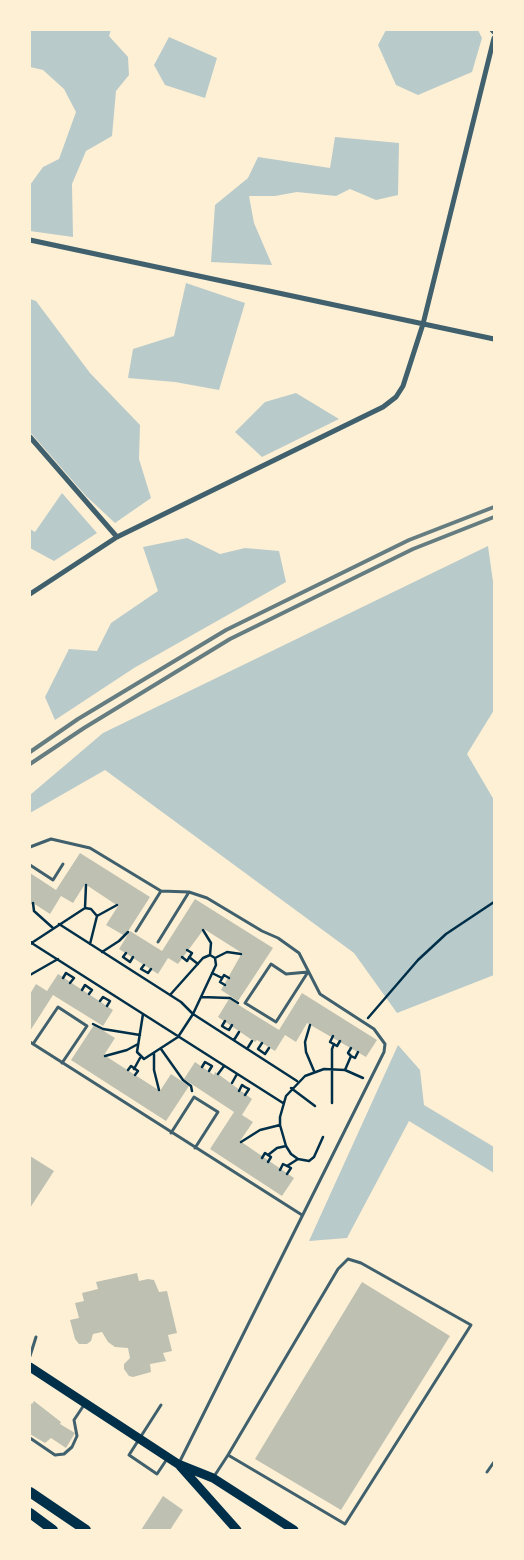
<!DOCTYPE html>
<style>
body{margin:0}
#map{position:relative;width:524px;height:1560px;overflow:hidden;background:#fdf0d5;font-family:"PT Sans Narrow",sans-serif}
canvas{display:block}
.frame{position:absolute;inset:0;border:31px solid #fdf0d5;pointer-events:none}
</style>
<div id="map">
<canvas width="524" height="1560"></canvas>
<div class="frame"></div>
</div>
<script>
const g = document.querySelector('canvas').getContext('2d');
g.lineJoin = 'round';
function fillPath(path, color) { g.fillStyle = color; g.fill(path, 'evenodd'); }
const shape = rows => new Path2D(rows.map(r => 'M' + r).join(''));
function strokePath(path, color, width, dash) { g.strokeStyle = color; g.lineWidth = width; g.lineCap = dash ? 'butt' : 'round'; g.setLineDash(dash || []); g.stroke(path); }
fillPath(shape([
 [30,30,111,30,109,36,128,57,129,75,116,91,112,136,86,151,72,184,73,237,30,231,30,185,43,167,59,159,76,112,64,89,43,70,30,67],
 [386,30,478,30,482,38,472,72,418,95,396,85,378,45],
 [169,37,217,58,205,98,165,85,154,65],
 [335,137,399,143,398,195,376,200,350,189,336,196,297,192,275,196,249,196,254,223,272,265,211,262,215,205,248,178,258,157,330,168],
 [186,283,245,303,219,390,175,382,128,378,133,349,174,336],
 [30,299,36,301,90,373,140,425,139,459,151,498,115,523,86,496,30,432],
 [296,393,339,419,262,457,235,432,265,402],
 [62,493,97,533,54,561,30,548,30,529,35,532],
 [187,538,220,554,245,548,279,551,286,582,134,668,55,720,45,697,69,649,97,651,111,623,158,591,143,547],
 [488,546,494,589,494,710,467,754,494,800,494,975,397,1013,354,953,105,770,30,813,30,795,103,733],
 [398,1045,420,1070,424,1105,494,1147,494,1173,409,1121,347,1238,309,1241]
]), '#b9caca');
fillPath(shape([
 [80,853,150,897,125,936,106,925,118,906,85,884,73,903,61,896,50,914,33,903,30,905,30,873,56,890],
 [195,899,273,948,238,1001,221,990,242,953,204,929,178,964,168,958,158,974,119,949,130,931,162,951],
 [58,974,113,1010,103,1026,53,995,30,1031,30,994,36,984,47,991],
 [302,993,377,1040,366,1057,307,1023,296,1042,285,1035,275,1051,257,1040,255,1042,218,1017,229,999,279,1030],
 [94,1025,115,1038,104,1055,160,1091,171,1074,189,1086,166,1121,71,1060],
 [195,1062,214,1075,215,1072,218,1074,252,1099,242,1115,253,1122,240,1141,294,1178,282,1196,210,1149,234,1112,184,1079],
 [30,1156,54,1171,30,1208],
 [137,1273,139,1281,148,1279,154,1280,159,1292,167,1291,177,1333,168,1335,172,1351,163,1353,166,1361,150,1364,151,1372,133,1377,129,1376,124,1369,124,1364,130,1358,128,1348,115,1347,108,1342,102,1332,93,1334,91,1341,87,1344,79,1344,75,1339,70,1320,79,1318,75,1303,84,1301,82,1293,98,1289,96,1282],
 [362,1282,450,1336,341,1510,255,1459],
 [34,1401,61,1422,60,1424,75,1433,66,1448,51,1438,45,1443,30,1434,30,1403,32,1404],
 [163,1496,183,1510,170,1530,141,1530]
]), '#bec0b2');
strokePath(shape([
 [33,903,34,911,53,928],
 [85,908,86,885],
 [97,916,117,905],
 [59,924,181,1002,193,1014,297,1081],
 [203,930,211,943,210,955],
 [30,942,283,1103],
 [30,944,85,908,91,909,97,916,90,944],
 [102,952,119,941,128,932],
 [126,953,123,957,130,962,133,957],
 [182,957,187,961,192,953,187,950],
 [189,957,198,964],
 [215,958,227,952,241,954],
 [144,965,141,969,148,973,151,969],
 [212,973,222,978],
 [30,975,58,959],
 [63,978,66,973,74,978,70,983],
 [225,985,220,982,224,975,229,978],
 [82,990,85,985,92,990,89,994],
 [201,997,230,998,238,1003],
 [100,1001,103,997,110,1001,107,1006],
 [143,1014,137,1052,144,1059,178,1037,193,1014,216,965,215,958,210,955,203,958,170,995],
 [368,1018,418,960,446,934,494,902],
 [225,1021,222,1026,225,1028,229,1030,232,1025],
 [93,1024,103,1029,140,1035],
 [310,1025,305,1042,306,1052,314,1071],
 [333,1036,330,1042,337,1046,340,1041],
 [234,1040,239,1032],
 [262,1043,258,1049,265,1054,269,1048],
 [351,1048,348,1053,351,1056,355,1058,358,1052],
 [161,1049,183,1080,191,1086,192,1091],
 [247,1049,252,1041],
 [154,1054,154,1070,159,1090],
 [105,1056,127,1050,138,1044],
 [202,1067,205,1062,212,1066,209,1071],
 [134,1069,140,1058],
 [128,1070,131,1066,138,1071,135,1075],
 [345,1070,351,1056],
 [218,1074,224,1066],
 [232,1083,237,1074],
 [291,1088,315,1106],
 [239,1091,242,1085,245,1087,249,1089,245,1095],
 [332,1103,332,1049,334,1044],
 [323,1137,314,1157,309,1161,298,1159,291,1154,286,1146,280,1125,280,1117,286,1096,305,1076,324,1069,345,1070,363,1078],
 [241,1142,260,1130,280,1125],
 [268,1155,277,1148,286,1146],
 [262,1158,265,1153,271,1157,268,1162],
 [287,1166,298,1159],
 [280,1170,283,1164,291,1168,287,1174]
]), '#003049', 2.5);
strokePath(shape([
 [30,847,51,839,90,848,161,891,189,892,207,898,262,931,278,938,299,953,320,994,374,1029,385,1044,384,1052,179,1463],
 [30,865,53,880,63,864],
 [136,931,161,891],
 [158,942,189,892],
 [271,964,286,974,308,972,276,1022,245,1003,271,964],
 [30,1042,302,1215],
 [33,1044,58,1007,87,1026,62,1063],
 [171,1133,194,1097,218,1112,195,1148],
 [30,1356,36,1337],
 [161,1405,129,1455,157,1474,167,1459],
 [30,1438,55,1455,64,1454,72,1447,77,1436,74,1420,84,1405],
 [487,1472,494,1462],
 [213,1478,228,1455,345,1524,471,1325,361,1263,348,1259,338,1269,228,1455]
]), '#3f606c', 3);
strokePath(shape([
 [492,30,494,32],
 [30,240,494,339],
 [30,437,117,537],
 [30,594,117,537,383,407,396,397,403,386,423,324,494,38]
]), '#3f606c', 5);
strokePath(shape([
 [30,1367,178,1464,213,1478,294,1530],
 [180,1466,237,1530]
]), '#003049', 9);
strokePath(shape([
 [30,1492,86,1530],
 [30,1513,53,1530]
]), '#003049', 10);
strokePath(shape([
 [30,752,78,719,226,630,409,540,494,507],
 [30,764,84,728,230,639,413,549,494,517]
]), '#657d81', 4);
</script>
